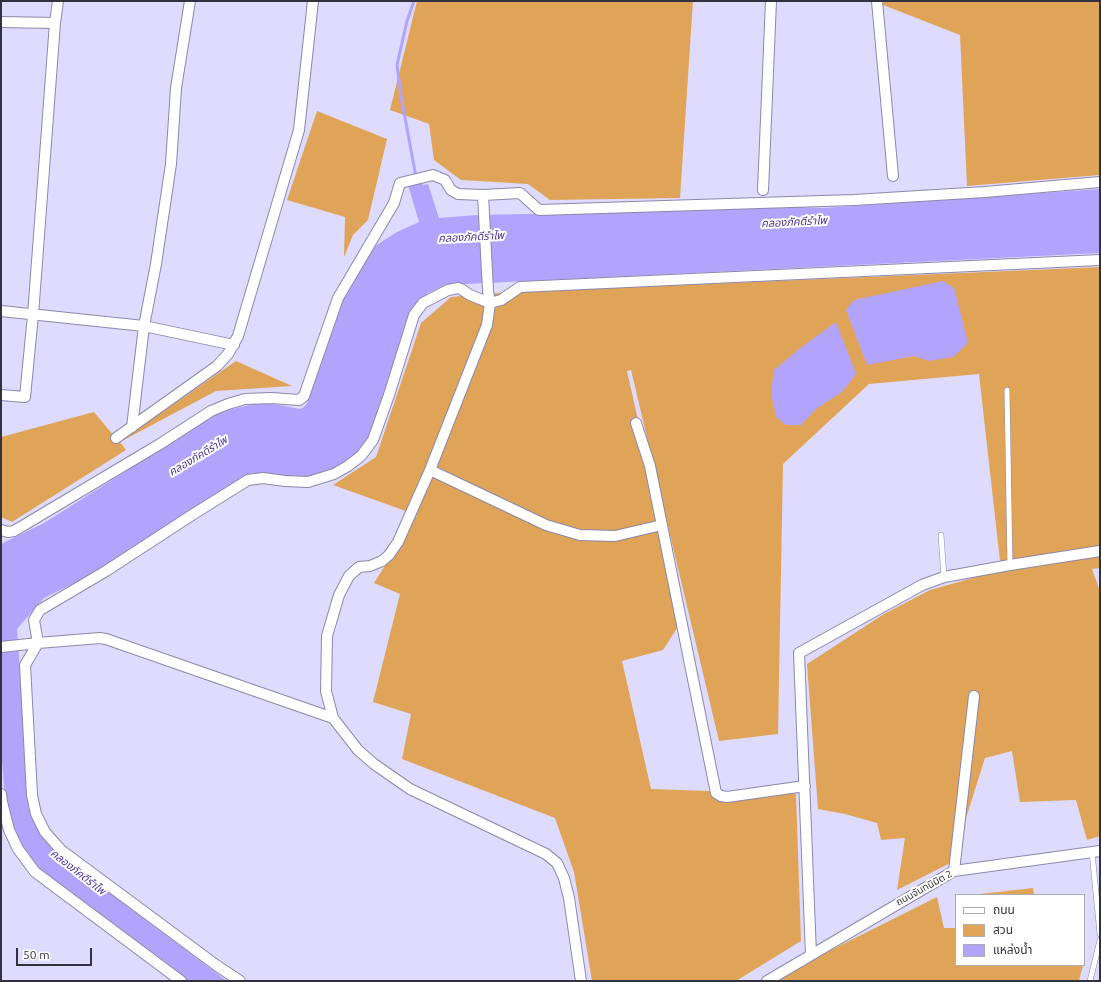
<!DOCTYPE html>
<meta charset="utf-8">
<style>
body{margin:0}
#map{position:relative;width:1101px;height:982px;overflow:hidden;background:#dfdbff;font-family:Ubuntu,"Noto Sans Thai",sans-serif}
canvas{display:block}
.frame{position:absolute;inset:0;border:2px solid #32313f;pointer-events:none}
.legend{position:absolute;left:955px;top:894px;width:130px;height:72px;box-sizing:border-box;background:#fff;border:1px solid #adadb2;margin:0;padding:5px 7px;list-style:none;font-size:12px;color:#32313f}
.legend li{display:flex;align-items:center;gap:8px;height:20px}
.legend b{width:20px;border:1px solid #adadb2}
.scale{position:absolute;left:16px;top:948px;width:76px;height:18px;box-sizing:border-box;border:2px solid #32313f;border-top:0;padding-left:5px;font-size:12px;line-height:14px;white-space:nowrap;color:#32313f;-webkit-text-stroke:3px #fff;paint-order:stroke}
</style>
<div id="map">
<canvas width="1101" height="982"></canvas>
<div class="frame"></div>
<ul class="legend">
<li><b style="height:5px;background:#fff"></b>ถนน</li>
<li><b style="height:11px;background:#e0a458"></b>สวน</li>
<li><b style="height:11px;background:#b2a4fd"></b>แหล่งน้ำ</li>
</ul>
<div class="scale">50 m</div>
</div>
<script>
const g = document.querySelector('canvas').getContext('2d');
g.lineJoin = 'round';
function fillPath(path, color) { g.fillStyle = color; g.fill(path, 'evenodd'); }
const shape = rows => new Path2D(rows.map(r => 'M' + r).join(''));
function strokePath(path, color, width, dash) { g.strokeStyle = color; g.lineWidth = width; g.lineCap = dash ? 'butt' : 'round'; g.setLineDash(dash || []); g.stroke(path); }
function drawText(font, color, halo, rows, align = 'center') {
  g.font = font + ' Ubuntu,"Noto Sans Thai",sans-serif'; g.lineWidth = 4; g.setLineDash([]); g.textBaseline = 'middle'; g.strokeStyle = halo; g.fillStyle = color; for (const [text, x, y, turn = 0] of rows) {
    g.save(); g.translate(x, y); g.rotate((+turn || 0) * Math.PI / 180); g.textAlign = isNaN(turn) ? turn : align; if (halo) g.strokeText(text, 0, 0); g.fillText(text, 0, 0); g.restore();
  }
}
fillPath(shape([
 [417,1,693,1,680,198,550,200,528,184,461,180,434,160,429,124,390,110],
 [882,1,1100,1,1100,175,967,186,960,35,883,5],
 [317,111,387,139,368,220,353,235,344,257,345,217,287,200],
 [1100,267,1100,568,1092,569,1100,591,1100,836,1087,840,1076,800,1020,802,1012,751,985,758,962,831,956,860,897,890,905,838,881,840,877,823,845,814,818,809,807,664,884,614,930,590,1001,570,979,374,869,384,783,464,778,734,719,741,631,370,627,371,683,619,663,650,622,661,651,789,796,794,801,941,736,981,592,981,574,872,555,818,402,759,411,714,373,702,400,594,374,583,417,515,333,485,376,457,421,323,451,297,499,293],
 [236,361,292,386,216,391,120,442,126,450,12,522,1,517,1,437,94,412,119,442],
 [1033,888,1034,895,971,895],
 [937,897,944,928,956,928,956,965,1083,965,1079,981,776,981,813,959]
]), '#e0a458');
fillPath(shape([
 [421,181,423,185,428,184,439,218,477,215,575,213,734,205,823,208,1100,189,1100,253,446,285,428,293,415,308,373,430,363,448,341,467,303,479,281,477,263,473,252,473,194,508,93,574,44,598,17,629,29,800,57,853,227,981,188,981,40,869,25,851,13,829,5,802,1,746,1,544,44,523,210,418,224,411,254,404,274,404,300,409,304,407,307,403,311,393,342,298,365,257,375,246,397,232,419,222,408,185],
 [943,281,954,288,968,343,953,357,929,361,914,356,867,365,846,310,854,300],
 [836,322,856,374,842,392,816,409,801,425,786,425,776,417,771,393,774,370,799,349]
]), '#b2a4fd');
strokePath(shape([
 [414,1,407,21,397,65,401,96,416,177]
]), '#b2a4fd', 3);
const lane = shape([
 [1007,390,1010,565],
 [941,535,944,577],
 [1092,852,1100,934],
 [1090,981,1100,940]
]);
const street = shape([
 [877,1,893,176],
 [1,22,55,23],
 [763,190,771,1],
 [483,195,488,291,490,303,487,325,430,470,398,542,389,555,382,561,370,566,359,567,349,576,339,595,327,636,326,691,333,718,358,750,374,764,410,789,546,854,557,863,564,878,569,898,581,981],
 [1,311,144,326,234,345],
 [1,395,25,397,33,315,55,23,58,1],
 [636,423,650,466,716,793,721,796,727,797,805,786],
 [132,427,144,326,156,264,171,164,176,88,190,1],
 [116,438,217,366,228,354,238,336,299,130,313,1],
 [430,470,546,525,580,535,615,536,662,525],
 [1,530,8,532,14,531,160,444,211,411,228,404,245,399,271,398,299,400,304,396,338,298,394,203,400,183,433,175,445,180,451,190,458,194,483,195,520,193,539,210,854,200,985,192,1100,182],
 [1,647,38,643,34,620,40,610,106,571,192,515,248,480,263,478,285,481,308,482,334,474,348,466,361,456,373,440,389,395,414,315,423,303,448,290,458,288,461,289,470,295,490,303,501,300,520,287,1100,260],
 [1,794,2,802,9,830,18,849,35,872,181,981],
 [954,871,974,696],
 [811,955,799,653,922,585,944,577,1010,565,1100,551],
 [240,981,216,965,61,850,45,832,36,814,32,795,25,665,38,643,100,638,106,639,333,718],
 [767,981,954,871,1100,851]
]);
strokePath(lane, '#8c88a9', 6);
strokePath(street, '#8c88a9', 12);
strokePath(lane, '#fff', 5);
strokePath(street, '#fff', 10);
drawText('10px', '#32313f', '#fff', [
 ["ถนนจันทนิมิต 2",924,888,-29]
]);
drawText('italic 11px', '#4f3398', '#fff', [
 ["คลองภัคดีรำไพ",794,222,-3],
 ["คลองภัคดีรำไพ",471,237,-3],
 ["คลองภัคดีรำไพ",198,456,-31],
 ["คลองภัคดีรำไพ",78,872,38]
]);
</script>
